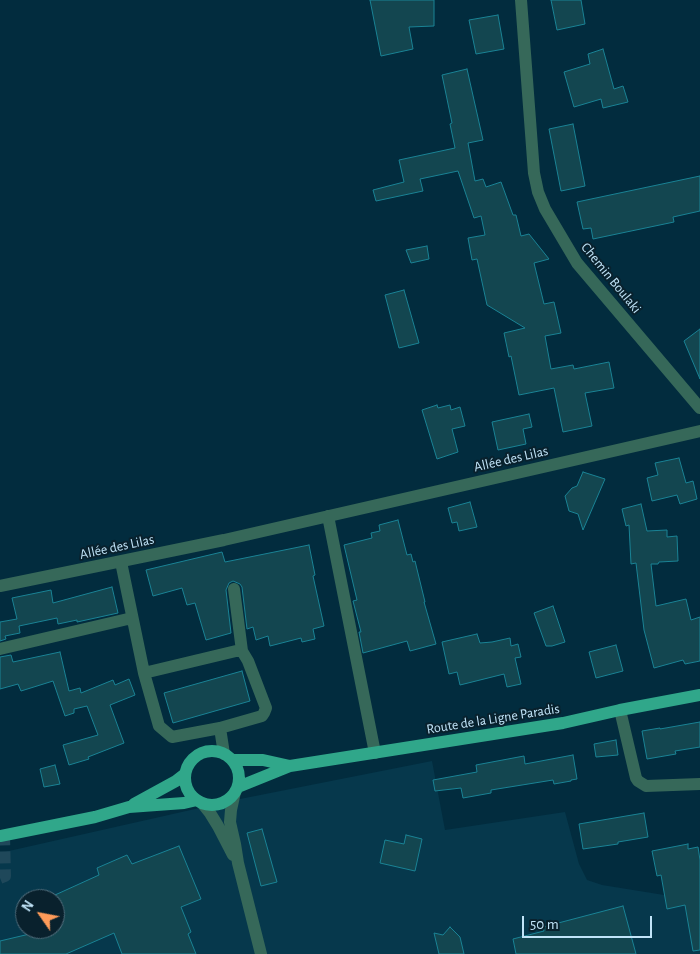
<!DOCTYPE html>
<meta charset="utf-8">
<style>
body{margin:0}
#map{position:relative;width:700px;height:954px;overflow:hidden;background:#022c3e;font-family:"Alegreya Sans",sans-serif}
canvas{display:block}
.north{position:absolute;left:15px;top:889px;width:50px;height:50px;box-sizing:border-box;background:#09212d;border:1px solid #536f7e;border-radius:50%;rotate:303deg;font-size:14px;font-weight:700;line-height:20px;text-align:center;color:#c1e4f8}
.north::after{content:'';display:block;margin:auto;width:18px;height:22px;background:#fe9b59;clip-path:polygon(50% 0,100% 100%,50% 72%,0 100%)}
.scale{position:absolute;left:522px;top:916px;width:130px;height:22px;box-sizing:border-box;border:2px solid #c1e4f8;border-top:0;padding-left:6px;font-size:15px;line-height:18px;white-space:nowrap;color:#c1e4f8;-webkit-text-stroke:4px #09212d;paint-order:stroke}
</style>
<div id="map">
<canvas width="700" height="954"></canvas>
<div class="north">N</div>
<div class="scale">50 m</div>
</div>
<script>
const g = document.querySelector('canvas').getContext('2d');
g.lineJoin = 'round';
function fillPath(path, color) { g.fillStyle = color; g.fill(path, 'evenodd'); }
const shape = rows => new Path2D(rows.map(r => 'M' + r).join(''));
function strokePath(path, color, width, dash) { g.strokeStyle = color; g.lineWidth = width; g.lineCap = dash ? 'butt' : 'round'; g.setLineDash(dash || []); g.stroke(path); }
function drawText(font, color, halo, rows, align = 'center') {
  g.font = font + ' "Alegreya Sans",sans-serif'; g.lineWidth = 4; g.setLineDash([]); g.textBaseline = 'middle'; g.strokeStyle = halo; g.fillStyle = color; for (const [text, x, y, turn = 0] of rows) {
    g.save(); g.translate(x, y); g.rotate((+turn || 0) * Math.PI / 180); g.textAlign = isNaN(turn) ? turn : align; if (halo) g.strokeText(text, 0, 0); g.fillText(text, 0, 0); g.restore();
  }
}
fillPath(shape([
 [432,761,445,830,565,812,579,864,587,880,602,885,664,895,700,888,700,954,0,954,0,853,235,800],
 [25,899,55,899,55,929,25,929]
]), '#06384c');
const building = shape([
 [370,0,434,0,434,26,409,27,413,49,381,56,370,0],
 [551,0,581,0,585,24,557,30,551,0],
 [498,15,504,49,476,54,469,20,498,15],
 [603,49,614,89,623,86,628,102,603,108,601,99,574,107,564,72,590,64,588,54,603,49],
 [467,69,483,140,468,143,475,181,483,179,486,187,501,182,513,215,516,215,521,236,529,234,549,259,534,263,544,304,554,302,561,333,545,336,551,369,573,365,574,369,609,362,614,388,585,393,592,426,563,432,554,388,519,395,511,356,509,357,504,333,525,328,487,305,477,259,472,260,468,238,485,235,481,216,474,218,458,171,420,179,423,191,376,201,373,190,404,182,399,160,455,148,450,124,452,123,442,75,467,69],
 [573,124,585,186,561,191,549,129,573,124],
 [700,176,700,211,673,217,674,222,593,239,591,228,583,229,577,202,700,176],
 [427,246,429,259,411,263,406,250,427,246],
 [404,290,419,343,399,348,385,295,404,290],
 [700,329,700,379,684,341,700,329],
 [437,405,438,408,450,405,451,410,460,407,465,426,452,429,458,452,437,459,422,410,437,405],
 [529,414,532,427,523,429,526,444,498,450,492,422,529,414],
 [679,458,686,483,693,481,697,499,680,504,677,495,652,501,647,478,658,475,655,463,679,458],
 [583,472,605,479,583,530,578,514,569,511,565,496,572,488,577,486,583,472],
 [470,502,477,527,459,531,457,522,452,523,448,508,470,502],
 [641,504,647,531,667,530,667,537,677,536,678,561,659,562,658,564,651,564,656,606,686,599,691,620,700,617,700,661,685,664,683,660,654,668,644,630,636,563,631,564,629,525,626,526,622,509,641,504],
 [398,520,407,555,411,554,413,562,415,561,425,602,424,602,436,644,410,651,407,641,363,653,359,632,361,632,353,601,357,600,344,545,372,538,371,533,380,531,379,525,398,520],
 [309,545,315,575,313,576,324,626,313,629,315,639,302,642,301,638,270,646,268,636,256,640,253,627,247,629,242,587,240,584,233,581,229,583,226,590,231,633,206,640,195,603,187,605,182,588,153,596,146,570,222,552,225,562,309,545],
 [112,587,118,613,77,622,77,620,58,624,57,618,19,626,20,633,5,636,6,639,0,641,0,622,17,619,12,598,51,590,53,603,112,587],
 [553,606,565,642,552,646,546,646,534,613,553,606],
 [477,634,480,643,492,642,510,638,511,646,518,644,521,657,515,658,521,684,507,687,504,674,460,685,457,672,449,674,442,642,477,634],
 [616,645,623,671,596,678,589,652,616,645],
 [60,652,69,691,80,688,81,693,113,680,115,685,129,679,135,695,110,705,124,743,88,757,89,759,69,765,63,745,98,735,87,706,74,709,74,713,65,716,53,681,21,691,18,684,0,689,0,657,11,655,13,662,60,652],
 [242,671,250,701,173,723,164,693,242,671],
 [700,722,700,747,675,751,676,754,647,759,642,731,660,728,660,729,700,722],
 [616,740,618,755,596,757,594,744,616,740],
 [573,755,577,779,571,780,571,781,554,784,553,780,491,790,491,793,463,798,461,788,435,791,433,780,477,772,476,765,524,756,525,764,573,755],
 [55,765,60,784,44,787,40,769,55,765],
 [644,813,648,837,618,842,618,844,583,849,579,824,644,813],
 [262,829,277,882,261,886,247,833,262,829],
 [406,835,422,839,415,871,380,863,385,840,404,844,406,835],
 [688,844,688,849,698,847,700,860,700,950,693,951,685,905,667,909,661,875,657,876,652,851,688,844],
 [179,846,201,899,181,907,191,932,188,934,196,954,122,954,114,933,66,954,0,954,0,941,38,932,37,929,55,929,55,895,99,875,97,868,127,855,132,864,179,846],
 [623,906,636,954,516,954,513,939,544,931,543,927,623,906],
 [450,927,460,937,464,954,439,954,434,933,443,935,450,927]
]);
fillPath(building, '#134650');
strokePath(building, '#1a8395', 1);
strokePath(shape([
 [0,878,5,876,4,835]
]), '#1f485a', 12, [12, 6]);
strokePath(shape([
 [521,0,534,173,538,192,545,209,577,263,700,408],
 [328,516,375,753],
 [121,562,144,673,159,726,172,737,220,728,224,754],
 [0,586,224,540,700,431],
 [234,589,242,651],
 [0,649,132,618],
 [144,673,236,651,242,651,248,661,266,708,264,713,262,716,220,728],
 [620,710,636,778,638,781,646,786,700,784],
 [235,792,231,810,230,822,235,844,238,863,261,954],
 [202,803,210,813,218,826,233,855]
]), '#366859', 12);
strokePath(shape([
 '185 778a27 27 0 1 1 54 0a27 27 0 1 1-54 0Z',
 [233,760,263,760,290,766],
 [238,787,290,766,563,723,620,710,700,695],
 [134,804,176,781,185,774],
 [0,836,95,817,129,807,184,803,197,800]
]), '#30a78a', 12);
drawText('14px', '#c1e4f8', '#09212d', [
 ["Chemin Boulaki",611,278,51],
 ["Allée des Lilas",511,459,-13],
 ["Allée des Lilas",117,547,-12],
 ["Route de la Ligne Paradis",493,719,-9]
]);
</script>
